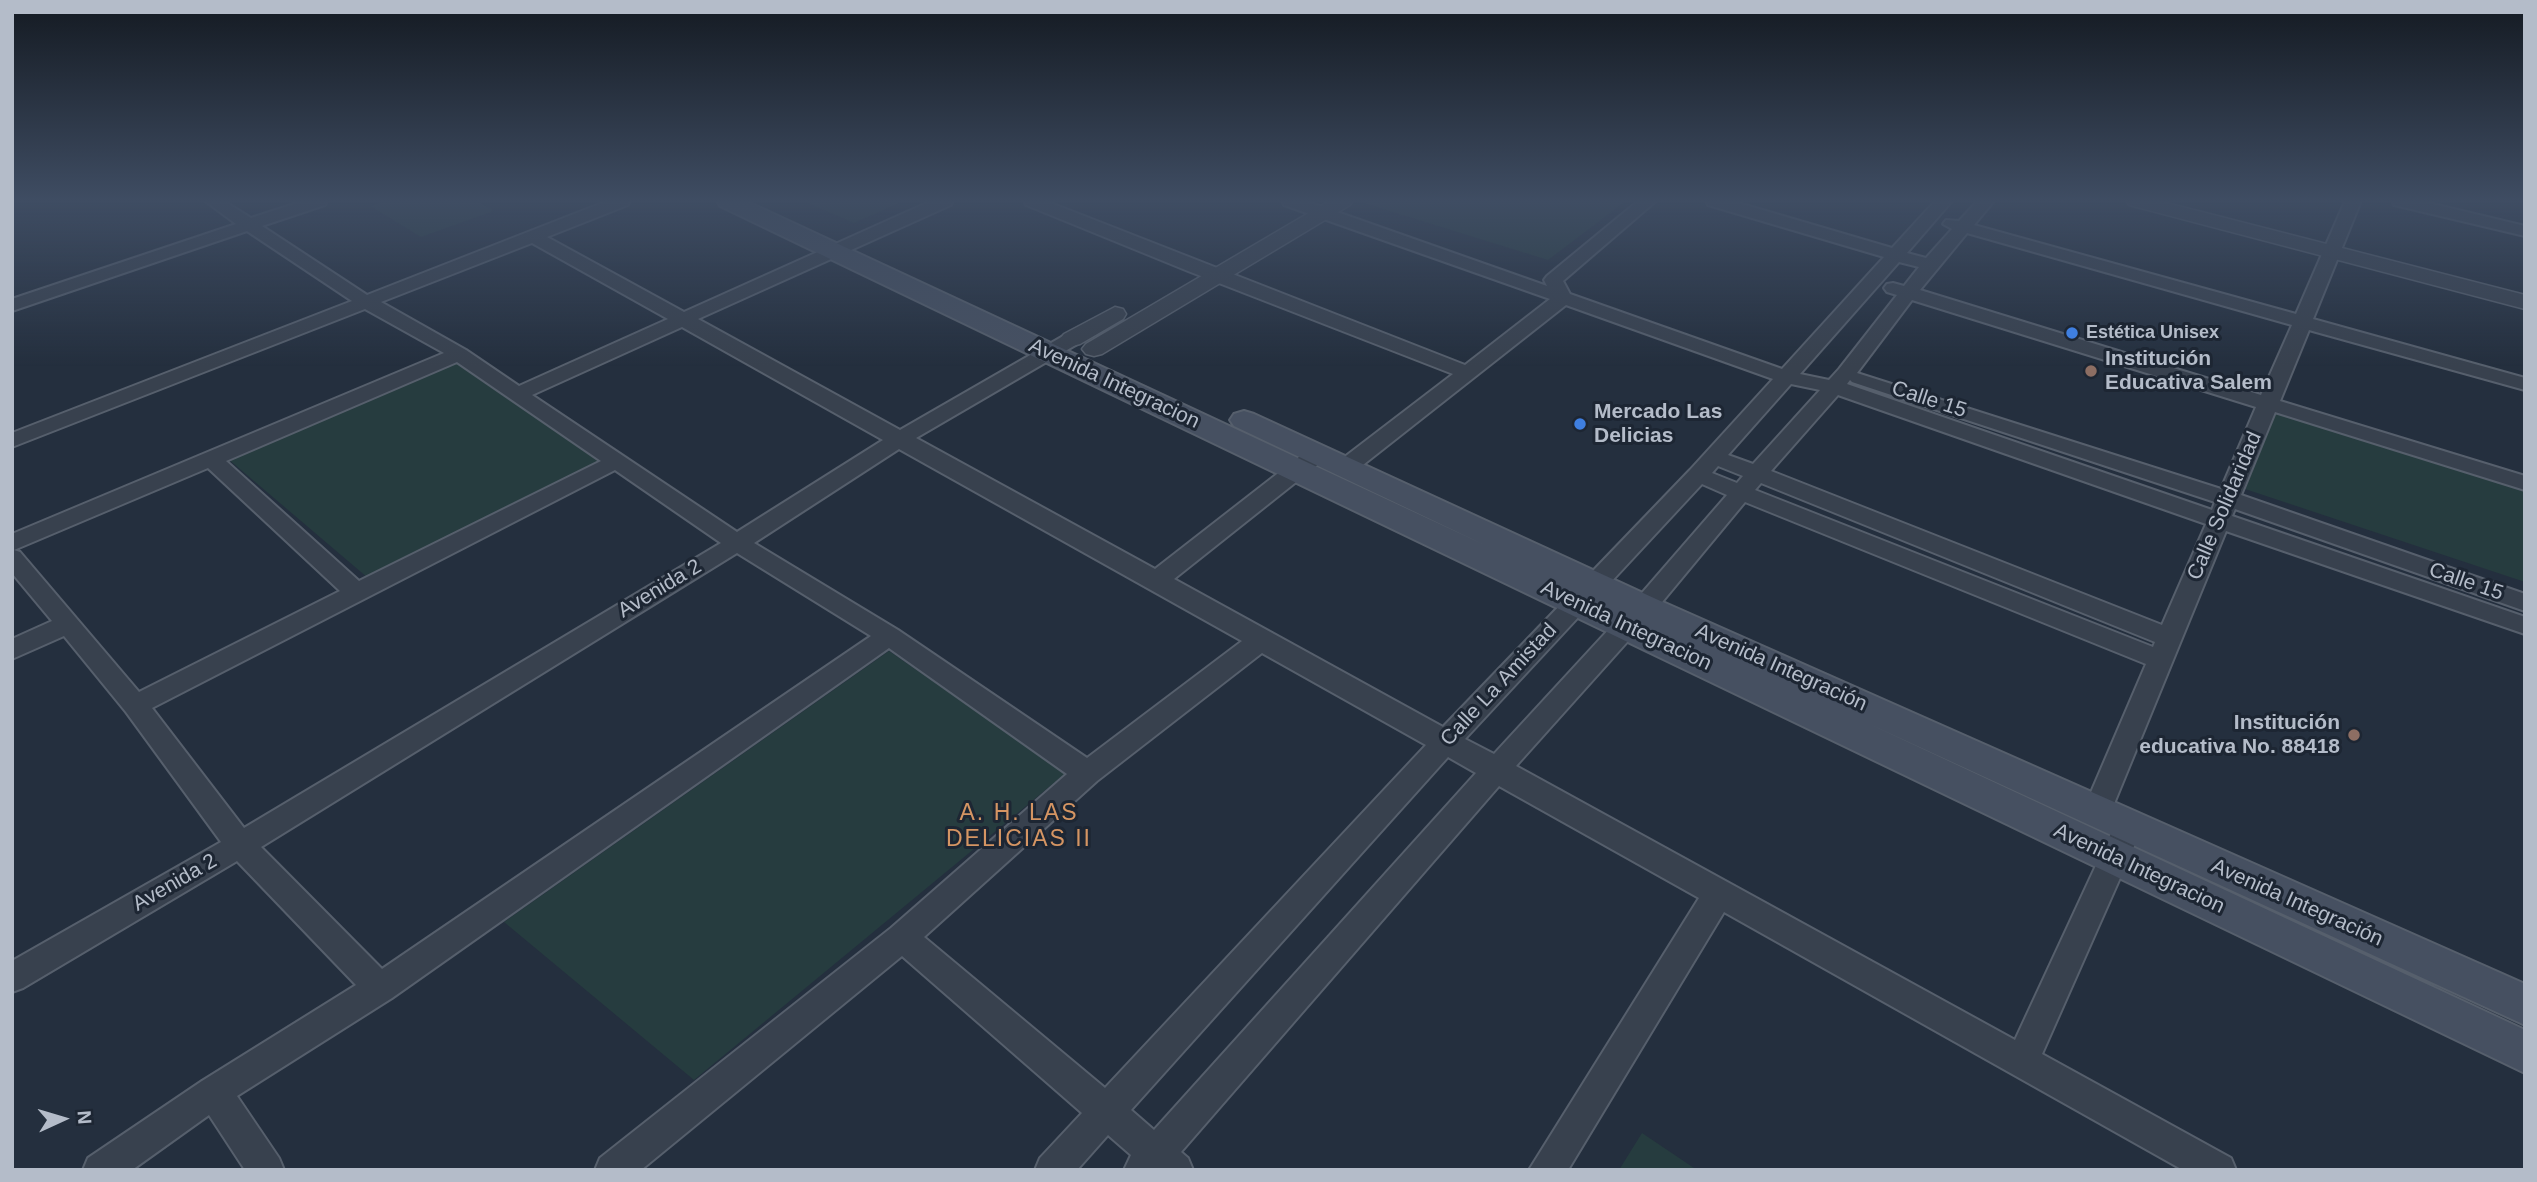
<!DOCTYPE html>
<meta charset="utf-8">
<style>
body{margin:0}
#map{position:relative;width:2537px;height:1182px;overflow:hidden;background:#242f3e;font-family:Helvetica,sans-serif}
canvas{display:block}
.frame{position:absolute;inset:0;border:14px solid #b4bcc9;pointer-events:none}
.north{position:absolute;left:28px;top:1084px;width:70px;height:70px;-webkit-text-stroke:5px #1d2633;paint-order:stroke;rotate:86deg;font-size:19px;font-weight:700;line-height:28px;text-align:center;color:#b4bcc9}
.north::after{content:'';display:block;margin:auto;width:24px;height:32px;background:#b4bcc9;clip-path:polygon(50% 0,100% 100%,50% 72%,0 100%)}
</style>
<div id="map">
<canvas width="2537" height="1182"></canvas>
<div class="frame"></div>
<div class="north">N</div>
</div>
<script>
const g = document.querySelector('canvas').getContext('2d');
g.lineJoin = 'round';
function fillPath(path, color) { g.fillStyle = color; g.fill(path, 'evenodd'); }
const shape = rows => new Path2D(rows.map(r => 'M' + r).join(''));
function strokePath(path, color, width, dash) { g.strokeStyle = color; g.lineWidth = width; g.lineCap = dash ? 'butt' : 'round'; g.setLineDash(dash || []); g.stroke(path); }
function drawText(font, color, halo, rows, align = 'center') {
  g.font = font + ' Helvetica,sans-serif'; g.lineWidth = 6; g.setLineDash([]); g.textBaseline = 'middle'; g.strokeStyle = halo; g.fillStyle = color; for (const [text, x, y, turn = 0] of rows) {
    g.save(); g.translate(x, y); g.rotate((+turn || 0) * Math.PI / 180); g.textAlign = isNaN(turn) ? turn : align; if (halo) g.strokeText(text, 0, 0); g.fillText(text, 0, 0); g.restore();
  }
}
fillPath(shape([
 [386,201,477,201,494,211,421,237,370,206],
 [803,201,904,201,854,223],
 [1357,201,1626,201,1548,260],
 [456,360,605,462,368,578,227,458],
 [2274,405,2525,483,2525,582,2239,487],
 [889,651,1066,773,694,1080,504,922],
 [1642,1133,1697,1170,1619,1170]
]), '#263c3f');
const minor = shape([
 [205,201,224,201,251,218,303,201,327,201,325,205,262,226,367,295,607,201,630,201,628,205,547,237,684,312,931,201,953,201,951,205,698,319,900,430,1065,335,1079,335,1082,339,1079,343,916,438,1155,569,1304,453,1320,453,1323,458,1320,463,1174,579,1443,727,1690,470,1773,379,1566,305,1354,472,1346,474,1338,472,1335,467,1338,462,1453,374,1188,271,1026,205,1024,201,1046,201,1465,365,1550,299,1284,205,1282,201,1306,201,1547,286,1544,280,1547,276,1638,201,1656,201,1563,281,1570,294,1782,369,1884,257,1708,205,1706,201,1732,201,1892,248,1935,201,1952,201,1907,253,1926,258,1952,229,1943,224,1946,220,1959,221,1977,201,1994,201,1974,225,2296,314,2345,201,2361,201,2313,319,2525,378,2525,390,2309,330,2280,401,2525,476,2525,490,2275,412,2241,495,2525,594,2525,611,2235,509,2232,516,2525,617,2525,634,2226,531,2111,811,2107,819,2097,822,2087,819,2083,811,2146,664,1745,502,1653,613,1516,766,2015,1040,2118,818,2128,815,2138,818,2143,826,2042,1054,2231,1158,2236,1170,2183,1170,1724,912,1568,1170,1529,1170,1699,898,1499,786,1181,1152,1188,1158,1193,1170,1124,1170,1131,1155,1108,1135,1077,1170,1035,1170,1040,1158,1082,1113,902,956,641,1170,595,1170,600,1158,891,928,1067,774,889,648,392,998,237,1096,279,1158,284,1170,245,1170,209,1115,132,1170,83,1170,88,1158,202,1081,356,985,237,861,23,988,12,992,12,961,221,842,126,712,64,636,12,659,12,639,52,621,12,573,12,534,444,353,365,309,12,447,12,433,352,301,247,231,12,311,12,299,236,224,205,201],
 [1967,233,2292,325,2261,395,1920,290,1967,233],
 [532,243,668,319,519,386,466,350,381,302,532,243],
 [1899,262,1919,267,1904,286,1893,283,1887,284,1884,288,1887,292,1897,295,1839,369,1829,380,1800,374,1899,262],
 [1912,300,2256,407,2221,489,1857,373,1912,300],
 [682,327,883,440,737,532,532,395,682,327],
 [457,362,601,461,359,581,226,461,457,362],
 [1850,380,1852,382,2215,502,2212,510,1847,384,1850,380],
 [1791,384,1820,390,1753,464,1728,455,1791,384],
 [1838,395,2206,524,2162,625,1771,471,1838,395],
 [899,449,1242,641,1087,758,898,630,754,543,899,449],
 [1718,466,1743,476,1737,483,1712,473,1718,466],
 [208,468,340,591,139,692,20,552,14,550,208,468],
 [615,470,721,543,244,828,152,708,615,470],
 [1761,483,2155,642,2153,647,1755,490,1761,483],
 [1702,484,1727,495,1635,601,1494,754,1465,739,1702,484],
 [737,553,871,636,382,969,261,847,737,553],
 [1262,653,1426,745,1105,1088,924,937,1097,781,1262,653],
 [1448,757,1476,773,1154,1130,1131,1110,1448,757],
 [2392,201,2421,201,2525,226,2525,236,2394,205,2392,201]
]);
const tertiary = shape([
 [1329,201,1353,201,1350,205,1102,354,1094,356,1086,354,1082,349,1086,344,1329,201],
 [2126,201,2159,201,2525,295,2525,309,2129,205,2126,201],
 [1115,307,1123,309,1126,314,1123,319,1080,344,1072,346,1064,344,1060,339,1064,334,1115,307]
]);
const secondary = shape([
 [717,201,746,201,1489,547,1234,426,1230,420,1234,414,1244,411,1254,414,1656,599,2525,984,2525,1025,1865,722,2525,1030,2525,1073,720,206,717,201]
]);
strokePath(minor, '#565f6c', 4);
strokePath(tertiary, '#565f6c', 3);
strokePath(secondary, '#565f6c', 4);
fillPath(minor, '#38414e');
fillPath(tertiary, '#38414e');
fillPath(secondary, '#465061');
const sky = g.createLinearGradient(0, 0, 0, 366);
sky.addColorStop(0, '#141a22');
sky.addColorStop(0.55, '#3f4d63');
sky.addColorStop(1, '#3f4d6300');
g.fillStyle = sky;
g.fillRect(0, 0, 2537, 366);
for (const [x, y, r, color] of [
 [2072,333,7,"#3f7fe0"],
 [2091,371,7,"#8d6e63"],
 [1580,424,7,"#3f7fe0"],
 [2354,735,7,"#8d6e63"]
]) { const dot = new Path2D(); dot.arc(x, y, r, 0, 2 * Math.PI); g.fillStyle = color; g.fill(dot); strokePath(dot, '#1d2633', 2.5); }
drawText('bold 18px', '#b4bcc9', '#1d2633', [
 ["Estética Unisex",2086,333]
], 'left');
drawText('bold 21px', '#b4bcc9', '#1d2633', [
 ["Institución",2105,359],
 ["Educativa Salem",2105,383],
 ["Mercado Las",1594,412],
 ["Delicias",1594,436],
 ["Institución",2340,723,"right"],
 ["educativa No. 88418",2340,747,"right"]
], 'left');
drawText('21px', '#b4bcc9', '#1d2633', [
 ["Avenida Integracion",1114,384,25],
 ["Calle 15",1929,400,18],
 ["Calle Solidaridad",2225,506,-67],
 ["Calle 15",2466,582,19],
 ["Avenida 2",660,589,-31],
 ["Avenida Integracion",1626,626,25],
 ["Avenida Integración",1781,668,24],
 ["Calle La Amistad",1499,685,-47],
 ["Avenida Integracion",2139,869,25],
 ["Avenida 2",175,883,-30],
 ["Avenida Integración",2297,903,24]
]);
g.letterSpacing = '2px';
drawText('23px', '#d59563', '#1d2633', [
 ["A. H. LAS",1019,814],
 ["DELICIAS II",1019,840]
]);
g.letterSpacing = '0px';
</script>
